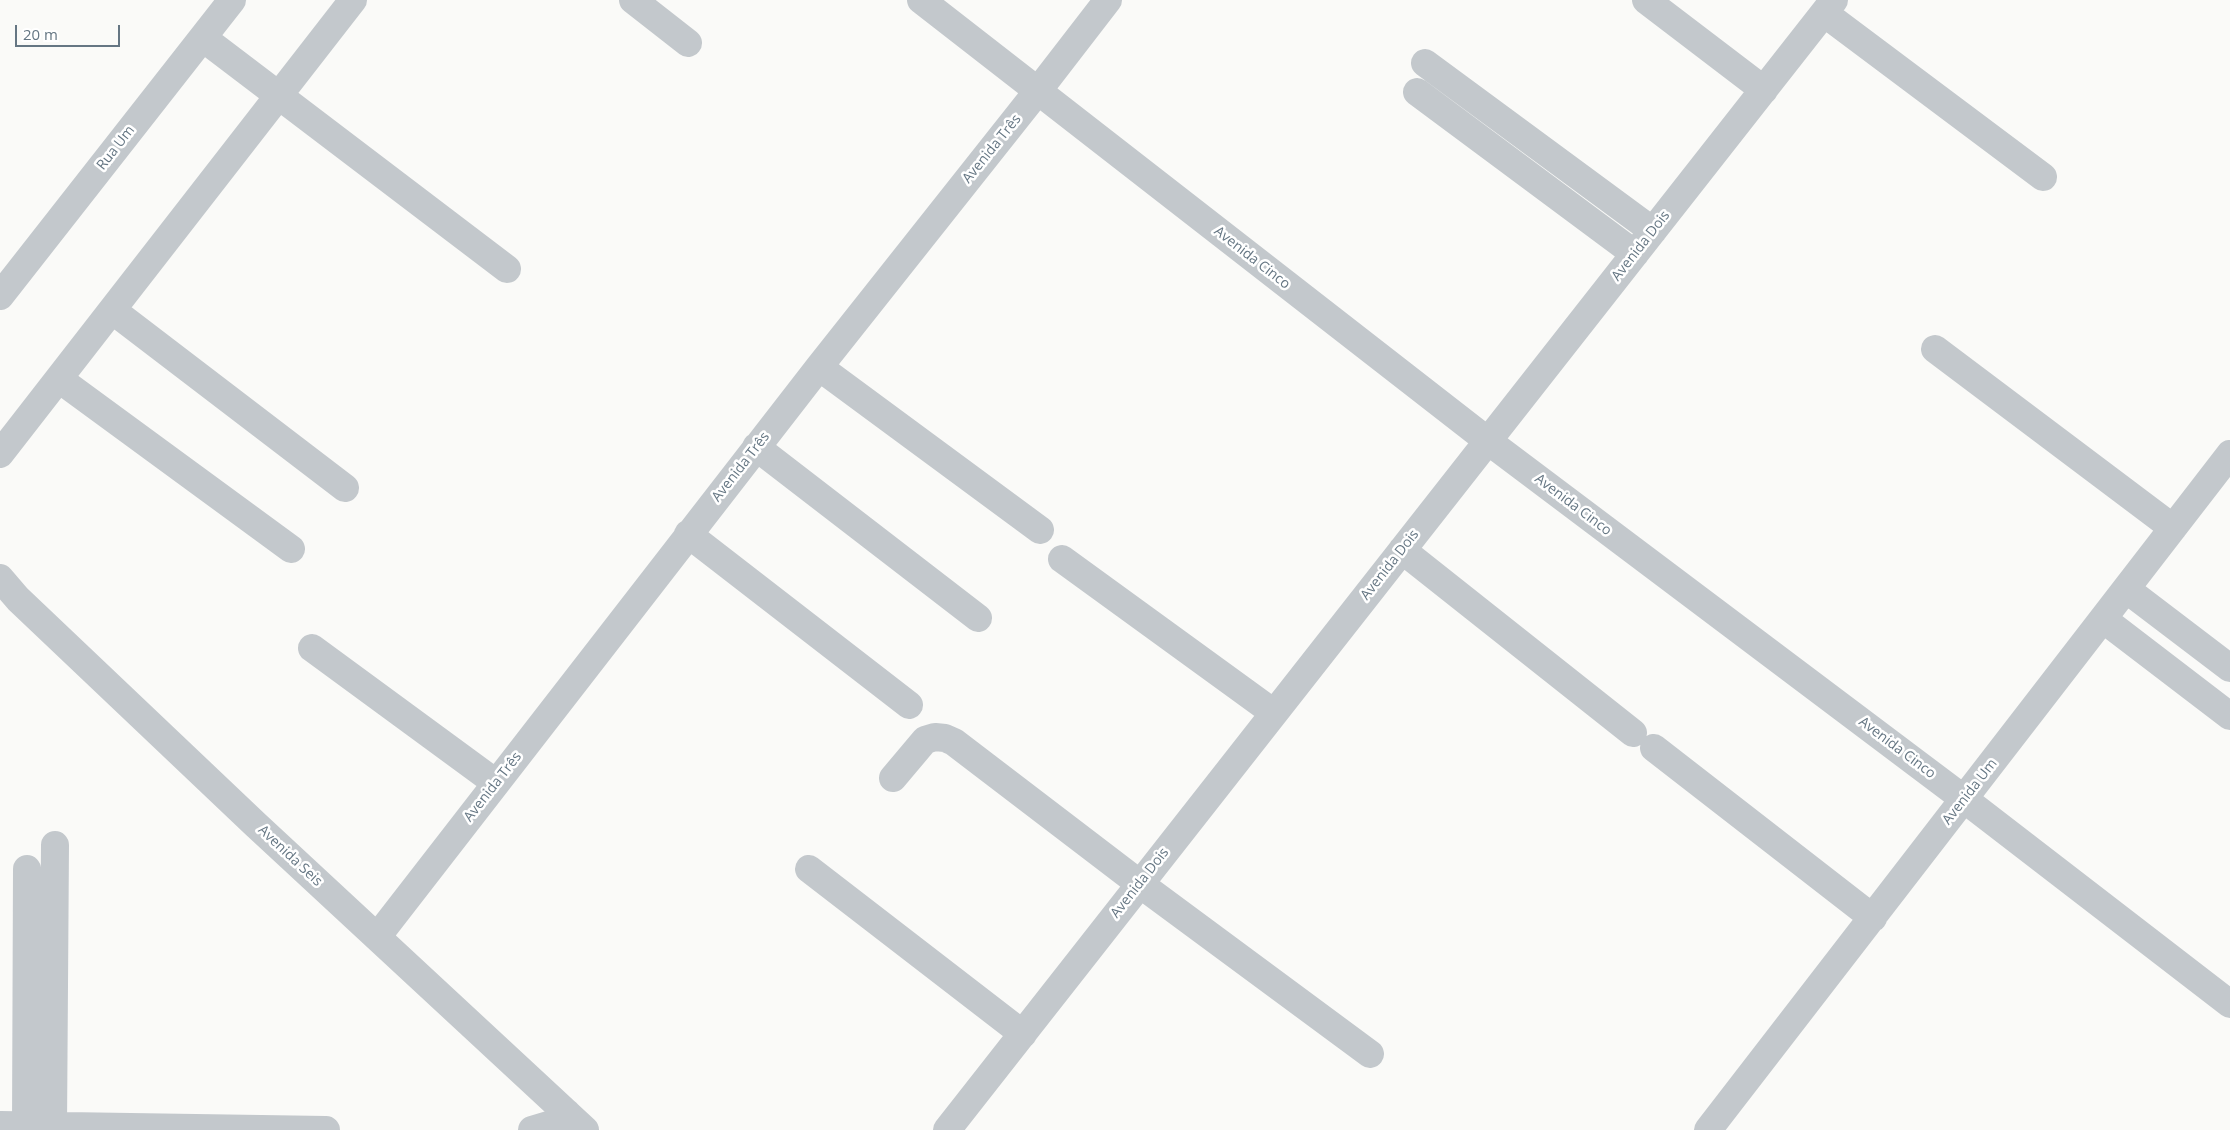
<!DOCTYPE html>
<meta charset="utf-8">
<style>
body{margin:0}
#map{position:relative;width:2230px;height:1130px;overflow:hidden;background:#fafaf8;font-family:"Open Sans",sans-serif}
canvas{display:block}
.scale{position:absolute;left:15px;top:25px;width:105px;height:22px;box-sizing:border-box;border:2px solid #657683;border-top:0;padding-left:6px;font-size:15px;line-height:18px;white-space:nowrap;color:#657683;-webkit-text-stroke:4px #fff;paint-order:stroke}
</style>
<div id="map">
<canvas width="2230" height="1130"></canvas>
<div class="scale">20 m</div>
</div>
<script>
const g = document.querySelector('canvas').getContext('2d');
g.lineJoin = 'round';
const shape = rows => new Path2D(rows.map(r => 'M' + r).join(''));
function strokePath(path, color, width, dash) { g.strokeStyle = color; g.lineWidth = width; g.lineCap = dash ? 'butt' : 'round'; g.setLineDash(dash || []); g.stroke(path); }
function drawText(font, color, halo, rows, align = 'center') {
  g.font = font + ' "Open Sans",sans-serif'; g.lineWidth = 5; g.setLineDash([]); g.textBaseline = 'middle'; g.strokeStyle = halo; g.fillStyle = color; for (const [text, x, y, turn = 0] of rows) {
    g.save(); g.translate(x, y); g.rotate((+turn || 0) * Math.PI / 180); g.textAlign = isNaN(turn) ? turn : align; if (halo) g.strokeText(text, 0, 0); g.fillText(text, 0, 0); g.restore();
  }
}
strokePath(shape([
 [633,0,688,43],
 [921,0,1488,441,1964,799,2230,1004],
 [1646,0,1764,90],
 [1824,13,2043,177],
 [203,38,507,269],
 [1425,63,1653,231],
 [1417,92,1635,254],
 [0,296,232,0],
 [112,310,345,488],
 [1935,349,2173,528],
 [819,367,1040,530],
 [59,379,291,549],
 [756,447,978,618],
 [0,454,353,0],
 [688,534,909,705],
 [1402,550,1633,733],
 [1062,559,1274,713],
 [0,578,18,599,255,824,585,1130],
 [2126,589,2230,668],
 [2103,619,2230,716],
 [312,648,496,783],
 [1654,748,1873,918],
 [893,778,925,740,935,737,945,738,954,742,1140,884,1370,1054],
 [809,869,1023,1034],
 [377,937,819,367,1037,92,1108,0],
 [0,1125,326,1130],
 [26,1125,27,869],
 [53,1126,55,845],
 [532,1130,552,1124,567,1113],
 [947,1130,1834,0],
 [1708,1130,2230,454]
]), '#c3c8cc', 28);
drawText('14px', '#657683', '#fff', [
 ["Rua Um",116,148,-52],
 ["Avenida Três",992,149,-51],
 ["Avenida Dois",1641,246,-52],
 ["Avenida Cinco",1252,258,38],
 ["Avenida Três",741,467,-52],
 ["Avenida Cinco",1573,505,37],
 ["Avenida Dois",1390,565,-52],
 ["Avenida Cinco",1897,748,37],
 ["Avenida Três",493,787,-52],
 ["Avenida Um",1970,792,-52],
 ["Avenida Seis",290,856,43],
 ["Avenida Dois",1140,883,-52]
]);
</script>
